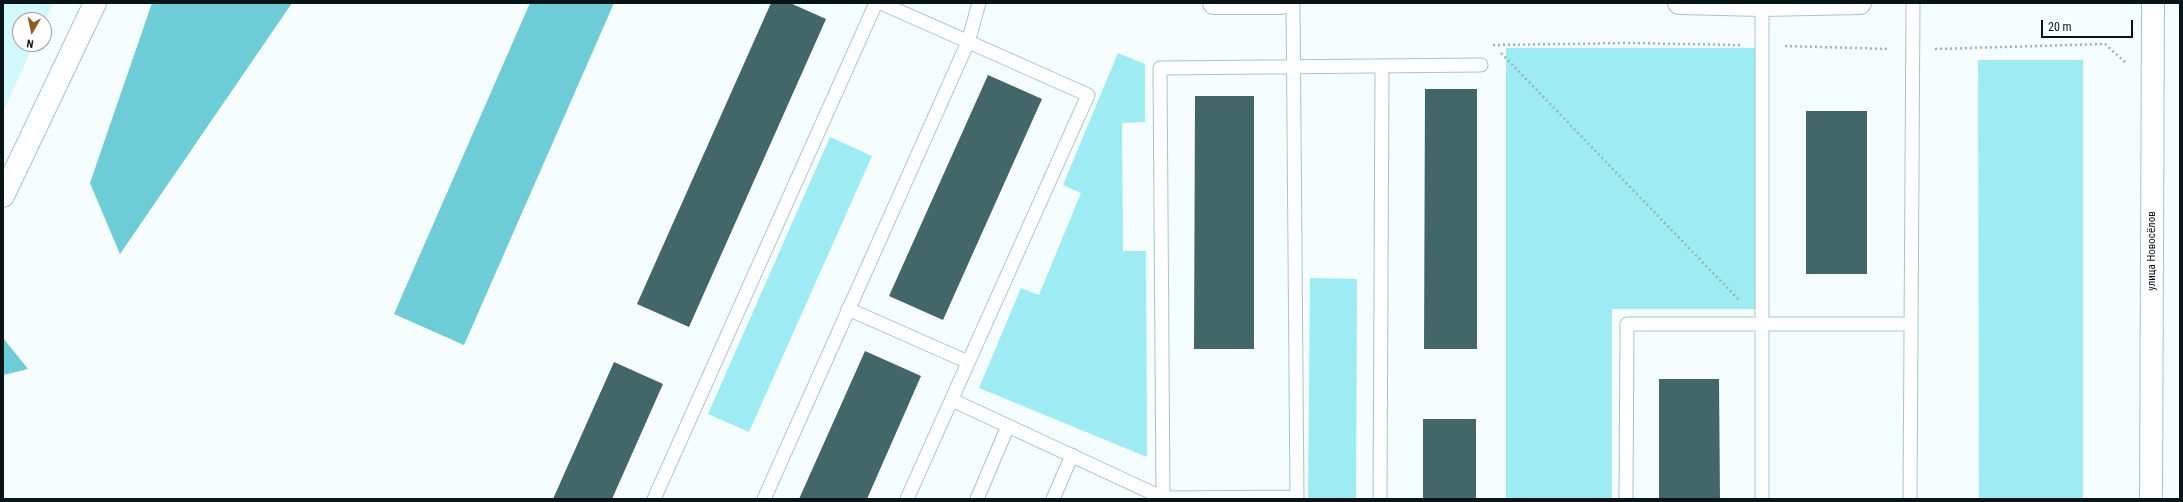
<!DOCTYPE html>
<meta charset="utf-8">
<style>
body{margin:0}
#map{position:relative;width:2183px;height:502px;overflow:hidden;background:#f6fdfe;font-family:"Roboto Condensed",sans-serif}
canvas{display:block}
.frame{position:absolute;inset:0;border:4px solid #071517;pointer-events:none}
.north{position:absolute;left:12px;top:12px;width:40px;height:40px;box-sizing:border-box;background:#fff;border:1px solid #9ca1a2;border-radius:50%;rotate:189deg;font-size:11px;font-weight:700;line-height:16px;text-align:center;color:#071517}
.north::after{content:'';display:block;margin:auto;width:14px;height:18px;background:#96581d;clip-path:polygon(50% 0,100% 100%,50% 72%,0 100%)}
.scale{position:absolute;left:2041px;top:20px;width:92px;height:18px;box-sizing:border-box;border:2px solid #071517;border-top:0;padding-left:5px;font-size:12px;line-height:14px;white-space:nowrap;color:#071517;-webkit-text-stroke:3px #fff;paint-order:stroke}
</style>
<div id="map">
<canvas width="2183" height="502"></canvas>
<div class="frame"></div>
<div class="north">N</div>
<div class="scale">20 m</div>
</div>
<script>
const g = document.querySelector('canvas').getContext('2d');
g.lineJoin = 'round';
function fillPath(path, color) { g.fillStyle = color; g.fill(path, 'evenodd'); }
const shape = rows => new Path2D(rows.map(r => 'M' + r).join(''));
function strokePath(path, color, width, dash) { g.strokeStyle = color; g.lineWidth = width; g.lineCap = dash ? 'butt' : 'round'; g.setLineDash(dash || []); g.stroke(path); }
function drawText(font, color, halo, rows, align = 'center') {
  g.font = font + ' "Roboto Condensed",sans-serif'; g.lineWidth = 4; g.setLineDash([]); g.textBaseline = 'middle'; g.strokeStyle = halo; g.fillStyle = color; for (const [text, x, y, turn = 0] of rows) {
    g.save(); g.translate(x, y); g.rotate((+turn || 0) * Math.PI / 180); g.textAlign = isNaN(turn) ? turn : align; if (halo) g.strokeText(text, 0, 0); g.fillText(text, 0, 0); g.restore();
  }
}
fillPath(shape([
 [3,3,53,3,44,23,44,20,20,20,20,44,34,44,3,112]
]), '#d2f8fc');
fillPath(shape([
 [1506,48,1761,48,1761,309,1612,309,1612,499,1506,499],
 [1118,53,1145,64,1145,122,1122,123,1123,251,1146,251,1147,457,979,388,1021,288,1039,295,1081,193,1063,185],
 [1978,60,2083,60,2083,499,1979,499],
 [830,137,872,156,749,432,708,414],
 [1310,278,1357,279,1356,499,1308,499]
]), '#9decf4');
fillPath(shape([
 [152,3,292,3,120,254,90,183],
 [530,3,614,3,464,345,394,314],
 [3,338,28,369,3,375]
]), '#6ccdd7');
fillPath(shape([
 [771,3,790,3,826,19,689,327,637,304],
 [988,75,1042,99,943,320,889,296],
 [1425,89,1477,89,1477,349,1424,349],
 [1195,96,1254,96,1254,349,1194,349],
 [1806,111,1867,111,1867,274,1806,274],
 [865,351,921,376,867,499,799,499],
 [614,362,663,384,612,499,553,499],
 [1659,379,1719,379,1720,499,1659,499],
 [1423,419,1476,419,1476,499,1423,499]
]), '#436669');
const service = shape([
 [881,3,1088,95,907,499],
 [1293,3,1297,499],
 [1762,3,1762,499],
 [848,309,968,362],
 [952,400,1163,498,1297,497],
 [654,499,876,3],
 [764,499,968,42,979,3],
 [977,499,1008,426],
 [1053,499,1072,455],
 [1163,499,1160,68,1481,65],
 [1380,499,1382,67],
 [1626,499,1627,324,1910,324],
 [1910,499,1913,3]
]);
const minor = shape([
 [1214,3,1281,3],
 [1679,3,1762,5,1860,3],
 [3,196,95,3]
]);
const tertiary = shape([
 [2151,499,2153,3]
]);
strokePath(service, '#a2c7cb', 15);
strokePath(minor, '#a2c7cb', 24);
strokePath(tertiary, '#a2c7cb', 24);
strokePath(shape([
 [1493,45,1627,43,1740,45],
 [1785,46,1890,49],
 [1935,49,2105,44,2125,62],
 [1501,53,1739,300]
]), '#a7b0b1', 2.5, [2, 3]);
strokePath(service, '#fff', 13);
strokePath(minor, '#fff', 22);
strokePath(tertiary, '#fff', 22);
drawText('11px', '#071517', '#fff', [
 ["улица Новосёлов",2152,251,-90]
]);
</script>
